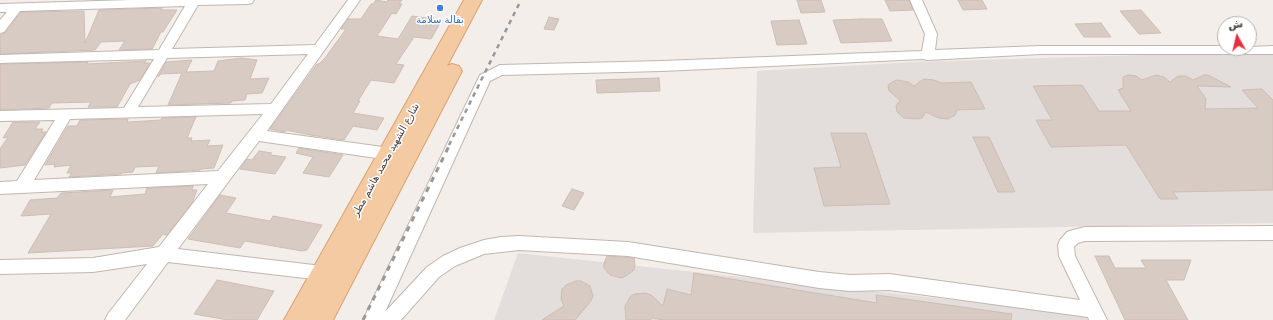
<!DOCTYPE html>
<meta charset="utf-8">
<style>
body{margin:0}
#map{position:relative;width:1273px;height:320px;overflow:hidden;background:#f3eeea;font-family:"DejaVu Sans",Vazirmatn,sans-serif}
canvas{display:block}
.north{position:absolute;left:1217px;top:16px;width:40px;height:40px;box-sizing:border-box;background:#fff;border:1px solid #b5b2b0;border-radius:50%;rotate:352deg;font-size:11px;font-weight:700;line-height:16px;text-align:center;color:#473e39}
.north::after{content:'';display:block;margin:auto;width:14px;height:18px;background:#e5303f;clip-path:polygon(50% 0,100% 100%,50% 72%,0 100%)}
</style>
<div id="map">
<canvas width="1273" height="320"></canvas>
<div class="north">ش</div>
</div>
<script>
const g = document.querySelector('canvas').getContext('2d');
g.lineJoin = 'round';
function fillPath(path, color) { g.fillStyle = color; g.fill(path, 'evenodd'); }
const shape = rows => new Path2D(rows.map(r => 'M' + r).join(''));
function strokePath(path, color, width, dash) { g.strokeStyle = color; g.lineWidth = width; g.lineCap = dash ? 'butt' : 'round'; g.setLineDash(dash || []); g.stroke(path); }
function drawText(font, color, halo, rows, align = 'center') {
  g.font = font + ' "DejaVu Sans",Vazirmatn,sans-serif'; g.lineWidth = 3; g.setLineDash([]); g.textBaseline = 'middle'; g.strokeStyle = halo; g.fillStyle = color; for (const [text, x, y, turn = 0] of rows) {
    g.save(); g.translate(x, y); g.rotate((+turn || 0) * Math.PI / 180); g.textAlign = isNaN(turn) ? turn : align; if (halo) g.strokeText(text, 0, 0); g.fillText(text, 0, 0); g.restore();
  }
}
fillPath(shape([
 [1273,51,1273,223,753,233,757,71,914,62],
 [518,253,1085,314,1088,320,494,320]
]), '#e3dedb');
const building = shape([
 [376,0,387,2,388,0,402,0,399,4,402,4,396,14,392,13,377,36,398,39,412,16,442,20,431,39,414,37,396,64,404,65,394,83,371,80,358,101,360,101,353,113,384,118,377,130,353,126,344,140,310,135,286,130,285,132,270,129,317,64,319,64,325,58,346,29,341,29,348,19,361,19,371,4,373,4,376,0],
 [797,0,821,0,825,12,801,13,797,0],
 [885,0,909,0,913,10,890,11,885,0],
 [958,0,982,0,987,9,963,10,958,0],
 [162,8,161,10,177,10,163,32,161,32,152,49,119,50,125,41,101,42,95,50,0,54,0,35,5,33,21,12,84,11,85,43,99,10,162,8],
 [1141,10,1161,33,1139,34,1120,11,1141,10],
 [549,17,559,19,554,30,544,29,549,17],
 [861,19,882,19,892,41,841,43,833,20,861,19],
 [799,20,807,44,777,45,771,21,799,20],
 [1101,23,1111,37,1084,37,1075,24,1101,23],
 [241,58,257,60,250,79,269,78,262,93,247,94,245,100,232,101,231,103,168,105,182,73,161,74,158,77,166,62,192,60,186,72,214,71,218,61,241,58],
 [146,61,144,63,150,63,140,80,130,84,117,107,88,107,91,102,52,103,49,108,0,110,0,64,88,62,87,64,146,61],
 [1128,75,1136,76,1142,80,1156,75,1164,77,1170,82,1178,76,1186,76,1193,80,1204,75,1208,75,1231,87,1197,86,1206,99,1205,109,1258,108,1242,90,1262,89,1273,100,1273,190,1173,192,1178,199,1160,199,1126,145,1051,147,1036,120,1052,120,1033,86,1082,85,1099,111,1131,111,1118,90,1123,88,1123,77,1128,75],
 [659,78,660,91,597,93,596,80,659,78],
 [924,79,934,80,941,83,971,82,985,109,957,110,955,115,948,119,938,118,926,112,922,118,918,119,904,118,897,112,896,106,900,100,889,91,888,85,894,81,898,80,908,82,914,86,924,79],
 [196,117,187,138,192,138,191,141,210,140,207,146,223,145,214,168,201,169,200,170,156,173,159,166,135,167,133,172,122,173,121,174,69,177,72,173,67,173,71,165,54,167,55,164,45,165,68,126,77,126,80,120,128,119,127,122,129,122,161,120,162,118,196,117],
 [13,122,40,122,35,129,43,129,41,132,46,132,25,165,0,168,0,149,8,137,3,138,13,122],
 [831,133,866,133,890,204,824,206,814,168,841,167,831,133],
 [973,137,989,137,1015,192,998,192,973,137],
 [299,148,343,155,329,177,303,173,313,157,296,153,299,148],
 [259,151,272,153,270,155,286,157,275,174,240,169,247,159,252,160,259,151],
 [193,186,192,190,197,190,192,203,167,235,163,234,153,246,28,253,51,214,21,216,30,200,57,198,61,193,113,190,110,197,145,194,147,188,193,186],
 [572,189,584,193,574,210,562,206,572,189],
 [220,195,236,198,226,213,270,221,273,216,322,225,307,250,302,251,245,241,240,248,188,239,220,195],
 [607,256,634,258,635,265,634,270,626,276,621,278,610,275,604,268,604,263,607,256],
 [1095,256,1109,256,1115,268,1146,268,1141,260,1191,260,1184,280,1166,280,1188,320,1125,320,1095,256],
 [694,273,877,303,876,295,1012,314,1011,320,663,320,653,318,649,320,626,320,625,306,630,297,634,294,645,293,651,295,663,306,667,289,691,295,694,273],
 [217,280,274,291,257,320,228,320,194,314,217,280],
 [576,281,581,281,590,286,593,296,591,301,575,320,542,320,564,306,561,299,562,289,566,285,576,281]
]);
fillPath(building, '#d7cbc4');
strokePath(building, '#cebeb4', 1);
const minor = shape([
 [131,0,254,0,252,3,248,4,198,5,172,49,315,45,348,0,360,0,267,131,390,148,395,150,397,154,395,158,390,160,259,141,178,249,322,266,328,268,331,273,328,278,322,280,168,262,125,320,105,320,108,314,147,264,93,272,0,274,0,260,93,258,159,247,208,184,0,194,0,182,17,181,55,120,0,121,0,111,124,108,154,59,0,63,0,55,159,50,185,6,20,11,4,32,0,33,0,20,7,12,0,12,0,4,131,0],
 [308,54,271,104,138,107,167,58,308,54],
 [263,114,218,171,34,180,70,119,263,114],
 [910,0,922,0,937,34,935,50,1040,46,1225,46,1225,48,1273,46,1273,54,1040,54,927,60,923,59,662,71,502,75,490,81,385,312,427,267,443,256,460,248,484,240,501,237,519,236,628,242,819,272,850,275,889,274,1080,300,1059,256,1058,245,1060,240,1067,232,1073,230,1085,227,1273,226,1273,240,1085,241,1078,243,1074,247,1075,256,1107,320,1089,320,1088,317,889,290,850,291,819,288,628,256,519,250,484,254,455,266,439,277,401,320,363,320,480,75,500,65,662,61,922,51,925,34,910,0]
]);
const primary = shape([
 [464,0,482,0,447,66,452,64,459,66,462,71,333,320,284,320,464,0]
]);
strokePath(minor, '#c1b7b0', 2);
strokePath(primary, '#d8a273', 2);
fillPath(minor, '#fff');
fillPath(primary, '#f4caa2');
strokePath(shape([
 [449,145,521,0]
]), '#989898', 2.5, [4.5, 4.5]);
strokePath(shape([
 [363,320,450,144]
]), '#989898', 3, [5.5, 5.5]);
for (const [x, y, r, color] of [
 [440,8,4,"#3f7fe0"]
]) { const dot = new Path2D(); dot.arc(x, y, r, 0, 2 * Math.PI); g.fillStyle = color; g.fill(dot); strokePath(dot, '#fff', 1.5); }
drawText('10px', '#366cbe', '#fff', [
 ["بقالة سلامة",440,20]
]);
drawText('10px', '#473e39', '#fff', [
 ["شارع الشهيد محمد هاشم مطر",386,160,-61]
]);
</script>
